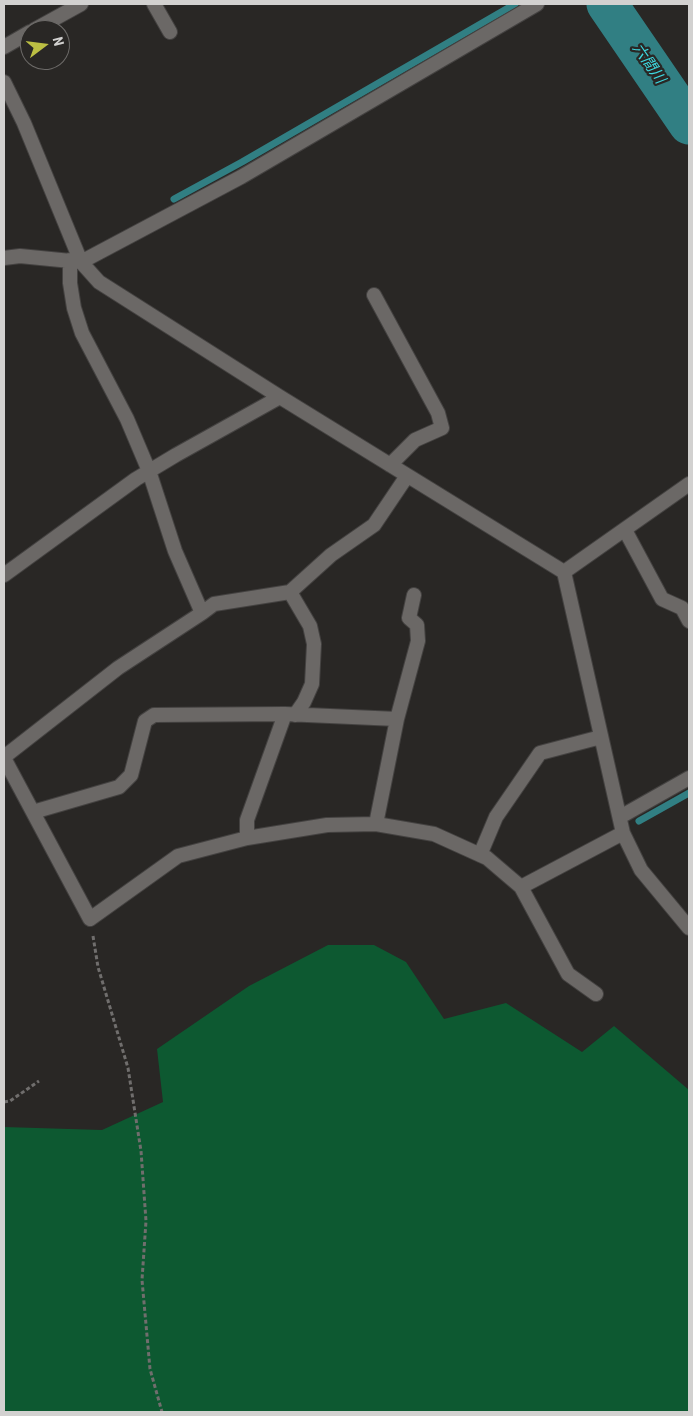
<!DOCTYPE html>
<meta charset="utf-8">
<style>
body{margin:0}
#map{position:relative;width:693px;height:1416px;overflow:hidden;background:#292725;font-family:"Roboto Condensed",sans-serif}
canvas{display:block}
.frame{position:absolute;inset:0;border:5px solid #d2d1d0;pointer-events:none}
.north{position:absolute;left:20px;top:20px;width:50px;height:50px;box-sizing:border-box;background:#292725;border:1px solid #6d6b69;border-radius:50%;rotate:75deg;font-size:14px;font-weight:700;line-height:20px;text-align:center;color:#d2d1d0}
.north::after{content:'';display:block;margin:auto;width:18px;height:22px;background:#bcbf43;clip-path:polygon(50% 0,100% 100%,50% 72%,0 100%)}
</style>
<div id="map">
<canvas width="693" height="1416"></canvas>
<div class="frame"></div>
<div class="north">N</div>
</div>
<script>
const g = document.querySelector('canvas').getContext('2d');
g.lineJoin = 'round';
function fillPath(path, color) { g.fillStyle = color; g.fill(path, 'evenodd'); }
const shape = rows => new Path2D(rows.map(r => 'M' + r).join(''));
function strokePath(path, color, width, dash) { g.strokeStyle = color; g.lineWidth = width; g.lineCap = dash ? 'butt' : 'round'; g.setLineDash(dash || []); g.stroke(path); }
function drawText(font, color, halo, rows, align = 'center') {
  g.font = font + ' "Roboto Condensed","Noto Sans JP",sans-serif'; g.lineWidth = 4.5; g.setLineDash([]); g.textBaseline = 'middle'; g.strokeStyle = halo; g.fillStyle = color; for (const [text, x, y, turn = 0] of rows) {
    g.save(); g.translate(x, y); g.rotate((+turn || 0) * Math.PI / 180); g.textAlign = isNaN(turn) ? turn : align; if (halo) g.strokeText(text, 0, 0); g.fillText(text, 0, 0); g.restore();
  }
}
fillPath(shape([
 [328,945,374,945,406,962,444,1019,506,1003,582,1052,614,1026,689,1090,689,1412,4,1412,4,1127,102,1130,163,1102,157,1049,249,986]
]), '#0d5931');
strokePath(shape([
 [174,199,242,162,515,4],
 [639,821,689,793]
]), '#317f83', 7);
strokePath(shape([
 [607,4,689,124]
]), '#317f83', 41);
const minor = shape([
 [154,4,170,32],
 [34,30,81,4],
 [4,47,30,32],
 [4,82,24,123,81,262,99,282,280,397,564,572,623,833,641,870,689,928],
 [4,258,20,256,81,262,241,177,537,4],
 [374,295,438,413,442,428,415,440,390,465],
 [625,530,662,599,682,608,689,621],
 [564,572,689,484],
 [4,575,136,479,176,455,280,397],
 [290,592,331,555,374,525,407,476],
 [202,613,214,604,290,592,310,626,314,644,312,684,304,702,295,715],
 [4,757,118,668,202,613,175,551,149,471,127,419,82,333,74,308,70,283,70,260],
 [4,758,90,919,178,856,247,838,327,825,376,824,434,834,487,858,521,887,623,833],
 [33,812,119,787,131,775,145,721,154,715,285,714,397,719],
 [620,817,689,778],
 [376,824,397,719,418,641,417,625,409,618,414,595],
 [247,838,247,820,285,714],
 [480,855,496,817,540,753,601,737],
 [521,887,568,974,596,994]
]);
strokePath(minor, '#444241', 16);
strokePath(shape([
 [93,936,98,967,128,1068,141,1151,146,1221,142,1280,150,1369,162,1412],
 [4,1102,10,1101,39,1081]
]), '#706e6d', 3, [4, 2.5]);
strokePath(minor, '#6b6866', 14);
drawText('italic 15px', '#3dd8e0', '#292725', [
 ["六間川",648,64,55]
]);
</script>
